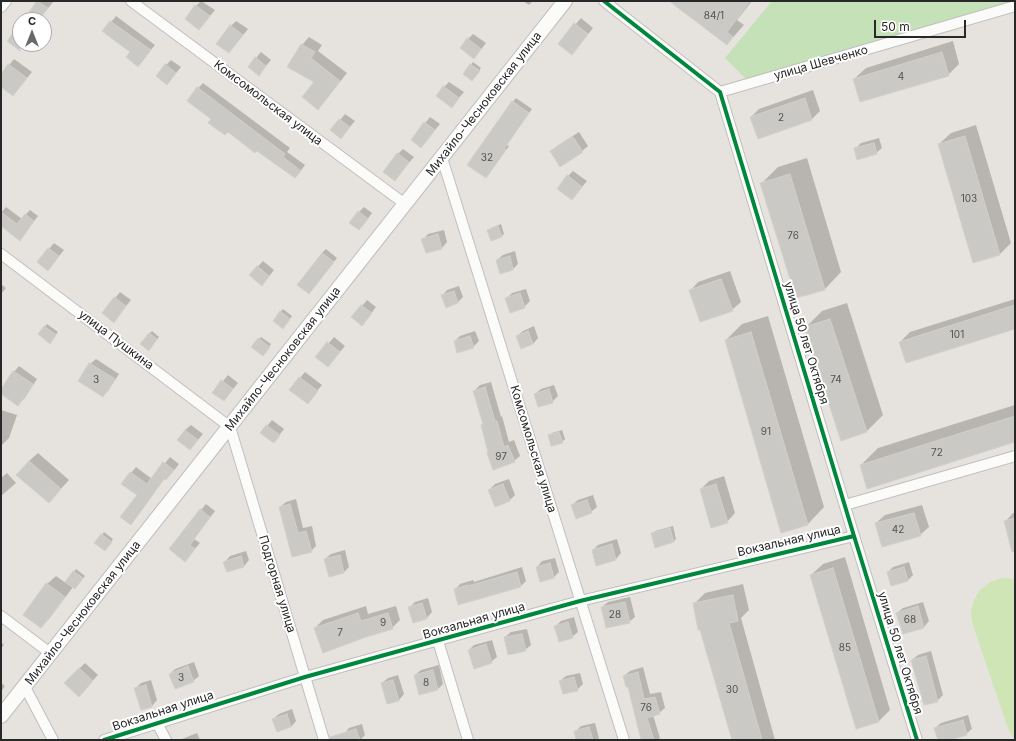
<!DOCTYPE html>
<meta charset="utf-8">
<style>
body{margin:0}
#map{position:relative;width:1016px;height:741px;overflow:hidden;background:#e6e3de;font-family:Inter,sans-serif}
canvas{display:block}
.frame{position:absolute;inset:0;border:2px solid #282828;pointer-events:none}
.north{position:absolute;left:12px;top:12px;width:40px;height:40px;box-sizing:border-box;background:#fff;border:1px solid #a9a9a9;border-radius:50%;rotate:0deg;font-size:11px;font-weight:700;line-height:16px;text-align:center;color:#282828}
.north::after{content:'';display:block;margin:auto;width:14px;height:18px;background:#6a6968;clip-path:polygon(50% 0,100% 100%,50% 72%,0 100%)}
.scale{position:absolute;left:874px;top:20px;width:92px;height:18px;box-sizing:border-box;border:2px solid #282828;border-top:0;padding-left:5px;font-size:12px;line-height:14px;white-space:nowrap;color:#282828;-webkit-text-stroke:3px #fff;paint-order:stroke}
</style>
<div id="map">
<canvas width="1016" height="741"></canvas>
<div class="frame"></div>
<div class="north">С</div>
<div class="scale">50 m</div>
</div>
<script>
const g = document.querySelector('canvas').getContext('2d');
g.lineJoin = 'round';
function fillPath(path, color) { g.fillStyle = color; g.fill(path, 'evenodd'); }
const shape = rows => new Path2D(rows.map(r => 'M' + r).join(''));
function strokePath(path, color, width, dash) { g.strokeStyle = color; g.lineWidth = width; g.lineCap = dash ? 'butt' : 'round'; g.setLineDash(dash || []); g.stroke(path); }
function drawText(font, color, halo, rows, align = 'center') {
  g.font = font + ' Inter,sans-serif'; g.lineWidth = 4; g.setLineDash([]); g.textBaseline = 'middle'; g.strokeStyle = halo; g.fillStyle = color; for (const [text, x, y, turn = 0] of rows) {
    g.save(); g.translate(x, y); g.rotate((+turn || 0) * Math.PI / 180); g.textAlign = isNaN(turn) ? turn : align; if (halo) g.strokeText(text, 0, 0); g.fillText(text, 0, 0); g.restore();
  }
}
fillPath(shape([
 [772,1,1015,1,1015,5,746,79,725,58]
]), '#c5e1b7');
fillPath(shape([
 [1001,578,1015,579,1015,740,1012,736,1007,726,972,622,971,611,974,600,980,590,989,583]
]), '#cfe5b5');
fillPath(shape([
 [38,1,54,1,39,19,30,12],
 [201,1,215,10,199,29,196,6],
 [523,1,533,1,529,5],
 [670,1,752,1,737,20,744,25,727,44],
 [116,16,155,45,138,65,131,52,104,31],
 [581,18,593,28,577,48,559,44],
 [236,21,248,29,229,52,231,26],
 [473,34,486,43,479,52,468,39],
 [309,37,322,45,318,51,347,73,325,101,315,82,289,66,302,45],
 [953,41,959,64,948,75,854,79,866,68],
 [261,52,271,60,259,74,256,58],
 [14,59,32,72,13,95,1,86,1,75],
 [171,60,181,67,167,84,166,65],
 [473,62,481,68,475,77,471,65],
 [449,82,464,92,452,106,444,87],
 [203,83,290,148,287,152,305,165,300,172,212,119,188,100],
 [813,90,820,111,812,119,758,138,751,117,759,109],
 [516,98,532,109,506,145,509,146,486,177,513,102],
 [345,114,355,121,341,137,332,130],
 [430,117,440,124,421,147,412,140],
 [976,125,1011,243,1000,254,974,261,939,144,951,133],
 [579,132,588,146,582,151,552,152,557,146],
 [879,138,882,148,876,153,855,149,861,143],
 [403,149,414,157,395,179,398,154],
 [807,158,841,272,825,289,796,297,762,183,778,167],
 [573,171,587,181,572,199,568,176],
 [6,207,22,219,30,210,38,216,20,239,1,225,1,213],
 [364,207,372,213,364,224,359,212],
 [501,224,504,234,502,236,492,240,489,230,491,228],
 [444,230,447,242,442,248,426,252,423,240,428,234],
 [54,243,64,250,48,270,38,262],
 [326,249,337,258,309,293,322,253],
 [515,251,518,264,513,269,500,272,497,260,503,255],
 [263,261,274,270,267,279,250,275],
 [730,271,741,302,732,310,690,291,698,282],
 [1,284,6,288,1,294],
 [459,286,463,297,458,302,442,296,447,290],
 [526,289,530,301,524,307,506,299,512,293],
 [120,292,131,300,114,321,103,313],
 [1015,299,1015,327,900,342,910,332],
 [367,300,376,307,367,319,353,317],
 [847,303,883,415,867,431,805,328,822,311],
 [283,309,292,316,285,325,274,321],
 [768,316,824,507,808,524,782,531,726,340,742,324],
 [47,324,58,332,52,340,39,334],
 [534,326,538,338,533,344,517,336,523,331],
 [152,331,159,337,151,347,149,334],
 [475,331,479,341,473,347,455,341,460,336],
 [261,337,271,344,265,352,259,339],
 [334,337,345,346,328,366,317,357],
 [96,359,119,374,108,391,103,396,90,364],
 [19,366,37,379,24,399,18,404,1,393,1,390,14,372],
 [305,372,322,385,308,402,300,378],
 [228,375,238,383,224,400,213,393],
 [491,382,501,417,502,416,509,442,514,440,520,456,514,461,489,452,484,424,474,391,480,385],
 [554,385,558,396,552,402,535,394,541,389],
 [1015,405,1015,441,861,465,878,448],
 [1,410,17,415,9,438,1,446],
 [272,420,284,429,274,442,267,426],
 [191,425,203,434,190,449,185,430],
 [562,430,565,439,562,442,549,436,552,433],
 [38,453,69,480,57,493,29,461],
 [170,457,179,464,172,473,166,479,165,478,136,518,131,524,138,495,131,473,136,467,152,479],
 [7,473,16,483,1,496,1,478],
 [724,476,735,513,727,522,701,489,709,481],
 [509,479,515,495,510,500,489,490,495,484],
 [593,495,597,507,591,512,572,505,578,500],
 [296,499,303,528,312,526,316,546,311,551,292,556,280,507,286,502],
 [206,504,215,511,194,539,200,543,185,560,201,510],
 [922,505,929,527,920,535,876,523,885,515],
 [1013,513,1015,513,1015,538,1005,522],
 [673,526,676,539,674,541,656,546,652,534,655,531],
 [104,532,113,539,108,547,102,535],
 [617,539,621,553,616,559,597,564,593,550,598,545],
 [345,550,349,567,344,572,325,559,331,554],
 [246,551,249,560,244,566,227,571,225,562,230,556],
 [845,557,890,710,879,721,857,727,811,575,823,564],
 [555,558,559,572,554,577,537,567,542,561],
 [909,562,913,575,908,580,892,585,888,572,893,567],
 [522,567,526,581,521,586,455,590,460,584,473,580,474,582],
 [76,569,85,576,77,586,73,587,49,619,41,627,24,615,47,584,56,576,66,583],
 [743,584,749,610,741,618,775,740,733,740,694,604,705,593],
 [630,597,635,617,629,622,602,607,608,602],
 [428,598,432,612,427,618,410,607,415,602],
 [923,602,929,621,924,627,897,613,903,608],
 [366,606,368,614,396,606,400,620,392,628,315,628,323,620],
 [574,617,578,632,572,637,555,627,561,621],
 [527,629,531,645,525,650,505,637,511,632],
 [492,640,497,657,491,662,469,650,474,645],
 [1,642,4,645,1,648],
 [931,651,943,695,937,701,912,660,918,655],
 [194,662,199,676,193,681,170,674,175,669],
 [85,663,98,675,79,695,65,683],
 [439,665,443,684,438,689,415,675,421,670],
 [643,667,650,694,661,692,665,708,659,713,653,715,660,738,658,740,642,740,629,685,624,676,630,671],
 [580,673,583,684,577,690,560,681,566,676],
 [398,675,404,694,399,700,382,683,388,678],
 [151,680,157,700,152,706,141,709,135,689,141,683],
 [1,683,5,686,1,692],
 [292,709,296,721,291,727,273,719,279,714],
 [968,715,972,729,966,734,946,740,939,740,935,728,941,723],
 [595,723,599,738,596,740,577,740,575,732,581,726],
 [362,724,365,735,360,740,346,740,344,734,349,728],
 [197,733,200,740,180,740,182,739]
]), '#0003');
const building = shape([
 [37,1,48,8,39,20,29,12,37,1],
 [669,1,750,1,727,32,733,37,727,45,669,1],
 [195,5,210,16,199,30,185,19,195,5],
 [110,21,151,50,138,67,126,57,130,52,102,31,110,21],
 [574,23,588,34,572,55,558,44,574,23],
 [20,24,20,51,7,41,20,24],
 [230,25,243,35,229,53,216,44,230,25],
 [467,38,481,49,474,59,460,48,467,38],
 [301,44,315,52,311,58,340,81,318,110,302,97,314,82,287,67,301,44],
 [942,52,949,76,860,102,853,79,942,52],
 [255,57,266,66,259,76,248,67,255,57],
 [8,64,27,78,13,96,1,87,1,74,8,64],
 [165,64,176,73,167,85,156,76,165,64],
 [470,64,480,71,472,81,463,74,470,64],
 [443,86,459,98,452,108,436,96,443,86],
 [197,87,285,154,283,157,301,171,295,178,257,151,255,153,228,132,225,135,208,123,211,119,187,101,197,87],
 [805,98,812,120,758,139,750,117,805,98],
 [512,101,529,113,504,149,506,150,486,178,467,165,512,101],
 [339,119,350,127,341,139,330,130,339,119],
 [424,122,435,130,421,148,411,140,424,122],
 [965,136,1000,255,973,263,938,144,965,136],
 [573,137,583,152,560,167,550,151,573,137],
 [874,143,877,154,857,160,854,148,874,143],
 [397,153,409,162,395,181,383,172,397,153],
 [790,174,825,290,796,298,760,183,790,174],
 [567,175,582,187,572,200,557,189,567,175],
 [358,211,368,219,359,230,349,223,358,211],
 [1,212,17,224,25,214,34,221,20,241,1,226,1,212],
 [498,226,502,237,491,241,487,230,498,226],
 [438,234,442,249,426,253,421,239,438,234],
 [48,248,59,256,48,271,37,262,48,248],
 [322,253,334,262,309,294,297,285,322,253],
 [510,256,513,270,500,274,496,260,510,256],
 [257,266,269,276,262,286,249,275,257,266],
 [721,279,733,311,700,322,689,290,721,279],
 [454,291,458,303,446,308,441,295,454,291],
 [520,293,525,308,510,313,505,298,520,293],
 [114,297,126,306,114,323,102,313,114,297],
 [361,305,372,313,362,326,351,317,361,305],
 [1015,305,1015,329,906,363,899,342,1015,305],
 [280,311,290,319,283,329,273,321,280,311],
 [830,319,867,432,841,441,804,327,830,319],
 [44,326,56,335,50,344,38,334,44,326],
 [528,331,533,344,521,349,516,336,528,331],
 [751,332,808,525,781,533,725,340,751,332],
 [149,333,157,339,149,351,140,344,149,333],
 [470,336,474,348,457,353,454,341,470,336],
 [258,338,270,347,263,356,251,347,258,338],
 [327,342,340,352,328,367,315,357,327,342],
 [89,363,115,379,103,397,78,381,89,363],
 [13,371,33,384,18,406,1,394,1,389,13,371],
 [299,377,318,391,308,404,289,390,299,377],
 [221,380,233,389,224,401,212,393,221,380],
 [485,387,495,421,497,421,504,447,508,445,515,462,493,470,487,453,488,452,481,425,483,424,473,391,485,387],
 [549,389,553,403,538,407,534,394,549,389],
 [1015,416,1015,442,867,489,860,465,1015,416],
 [266,425,280,435,274,443,260,433,266,425],
 [185,430,198,440,190,450,177,440,185,430],
 [559,432,563,443,551,446,548,435,559,432],
 [29,461,61,489,49,503,16,475,29,461],
 [163,462,174,470,166,480,164,479,131,525,120,517,137,495,121,484,130,472,147,484,163,462],
 [503,484,510,501,495,507,488,490,503,484],
 [716,484,728,523,711,528,700,489,716,484],
 [587,500,592,513,576,519,571,505,587,500],
 [290,504,298,533,306,531,312,552,292,557,279,507,290,504],
 [200,509,210,517,190,545,195,549,185,562,169,549,200,509],
 [914,513,921,536,882,547,875,523,914,513],
 [1015,518,1015,551,1012,552,1004,521,1015,518],
 [670,528,674,542,655,548,651,533,670,528],
 [101,534,112,542,105,551,94,543,101,534],
 [612,544,616,560,596,566,592,550,612,544],
 [340,555,344,573,329,577,324,559,340,555],
 [241,556,244,567,227,572,223,562,241,556],
 [550,563,554,578,540,582,536,567,550,563],
 [904,567,908,581,891,586,887,572,904,567],
 [833,568,879,722,856,729,810,575,833,568],
 [73,571,83,578,75,589,65,582,73,571],
 [517,572,521,587,458,605,454,589,468,585,468,586,517,572],
 [46,583,65,597,41,628,23,615,46,583],
 [733,595,738,621,729,623,762,740,732,740,700,630,698,630,693,603,733,595],
 [625,602,630,623,606,628,601,607,625,602],
 [422,603,427,619,413,623,408,607,422,603],
 [918,606,924,628,903,634,896,613,918,606],
 [358,613,361,621,388,613,393,629,366,637,323,653,314,628,358,613],
 [568,622,573,638,559,642,554,626,568,622],
 [522,634,526,651,508,655,504,637,522,634],
 [486,644,492,663,474,669,468,650,486,644],
 [926,656,938,702,924,705,911,660,926,656],
 [188,666,194,682,175,689,169,674,188,666],
 [79,668,93,681,79,697,64,683,79,668],
 [433,670,438,690,419,695,414,675,433,670],
 [638,672,644,699,655,697,660,714,647,718,654,740,641,740,628,687,626,687,623,676,638,672],
 [574,677,578,691,563,694,559,681,574,677],
 [393,680,399,701,387,704,381,683,393,680],
 [146,685,152,707,141,710,134,688,146,685],
 [287,714,291,727,277,732,272,719,287,714],
 [963,720,967,735,950,740,938,740,934,728,963,720],
 [589,727,593,740,576,740,574,731,589,727],
 [356,729,360,740,330,740,330,737,356,729]
]);
fillPath(building, '#cbc9c5');
strokePath(building, '#d1cfca', 1);
const street = shape([
 [131,1,405,204],
 [604,1,720,92,854,536,917,740],
 [1,7,6,1],
 [720,92,1015,6],
 [442,158,624,740],
 [1,254,230,427,324,740],
 [845,505,1015,456],
 [1,616,50,653],
 [438,641,468,740],
 [25,687,53,740],
 [157,723,166,740],
 [104,740,305,677,580,601,854,536]
]);
const secondary = shape([
 [1,716,565,1]
]);
strokePath(street, '#c0bfbf', 12);
strokePath(secondary, '#c0bfbf', 16);
strokePath(street, '#fbfbfa', 10);
strokePath(secondary, '#fbfbfa', 14);
strokePath(shape([
 [604,1,720,92,854,536,917,740],
 [104,740,305,677,580,601,854,536]
]), '#00873e', 4);
drawText('10px', '#525251', null, [
 ["84/1",714,16],
 ["4",901,77],
 ["2",781,118],
 ["32",487,158],
 ["103",969,199],
 ["76",793,236],
 ["101",957,335],
 ["3",96,380],
 ["74",836,380],
 ["91",766,432],
 ["72",937,453],
 ["97",501,457],
 ["42",898,530],
 ["28",615,615],
 ["68",910,620],
 ["9",383,623],
 ["7",340,633],
 ["85",845,648],
 ["3",181,678],
 ["8",426,683],
 ["30",732,690],
 ["76",646,708]
]);
drawText('12px', '#282828', '#fff', [
 ["улица Шевченко",821,63,-16],
 ["Комсомольская улица",268,103,37],
 ["Михайло-Чесноковская улица",484,104,-52],
 ["улица Пушкина",116,340,37],
 ["улица 50 лет Октября",806,343,73],
 ["Михайло-Чесноковская улица",283,359,-52],
 ["Комсомольская улица",533,449,73],
 ["Вокзальная улица",789,541,-13],
 ["Подгорная улица",277,584,73],
 ["Михайло-Чесноковская улица",83,613,-52],
 ["Вокзальная улица",474,621,-16],
 ["улица 50 лет Октября",900,653,73],
 ["Вокзальная улица",163,711,-18]
]);
</script>
